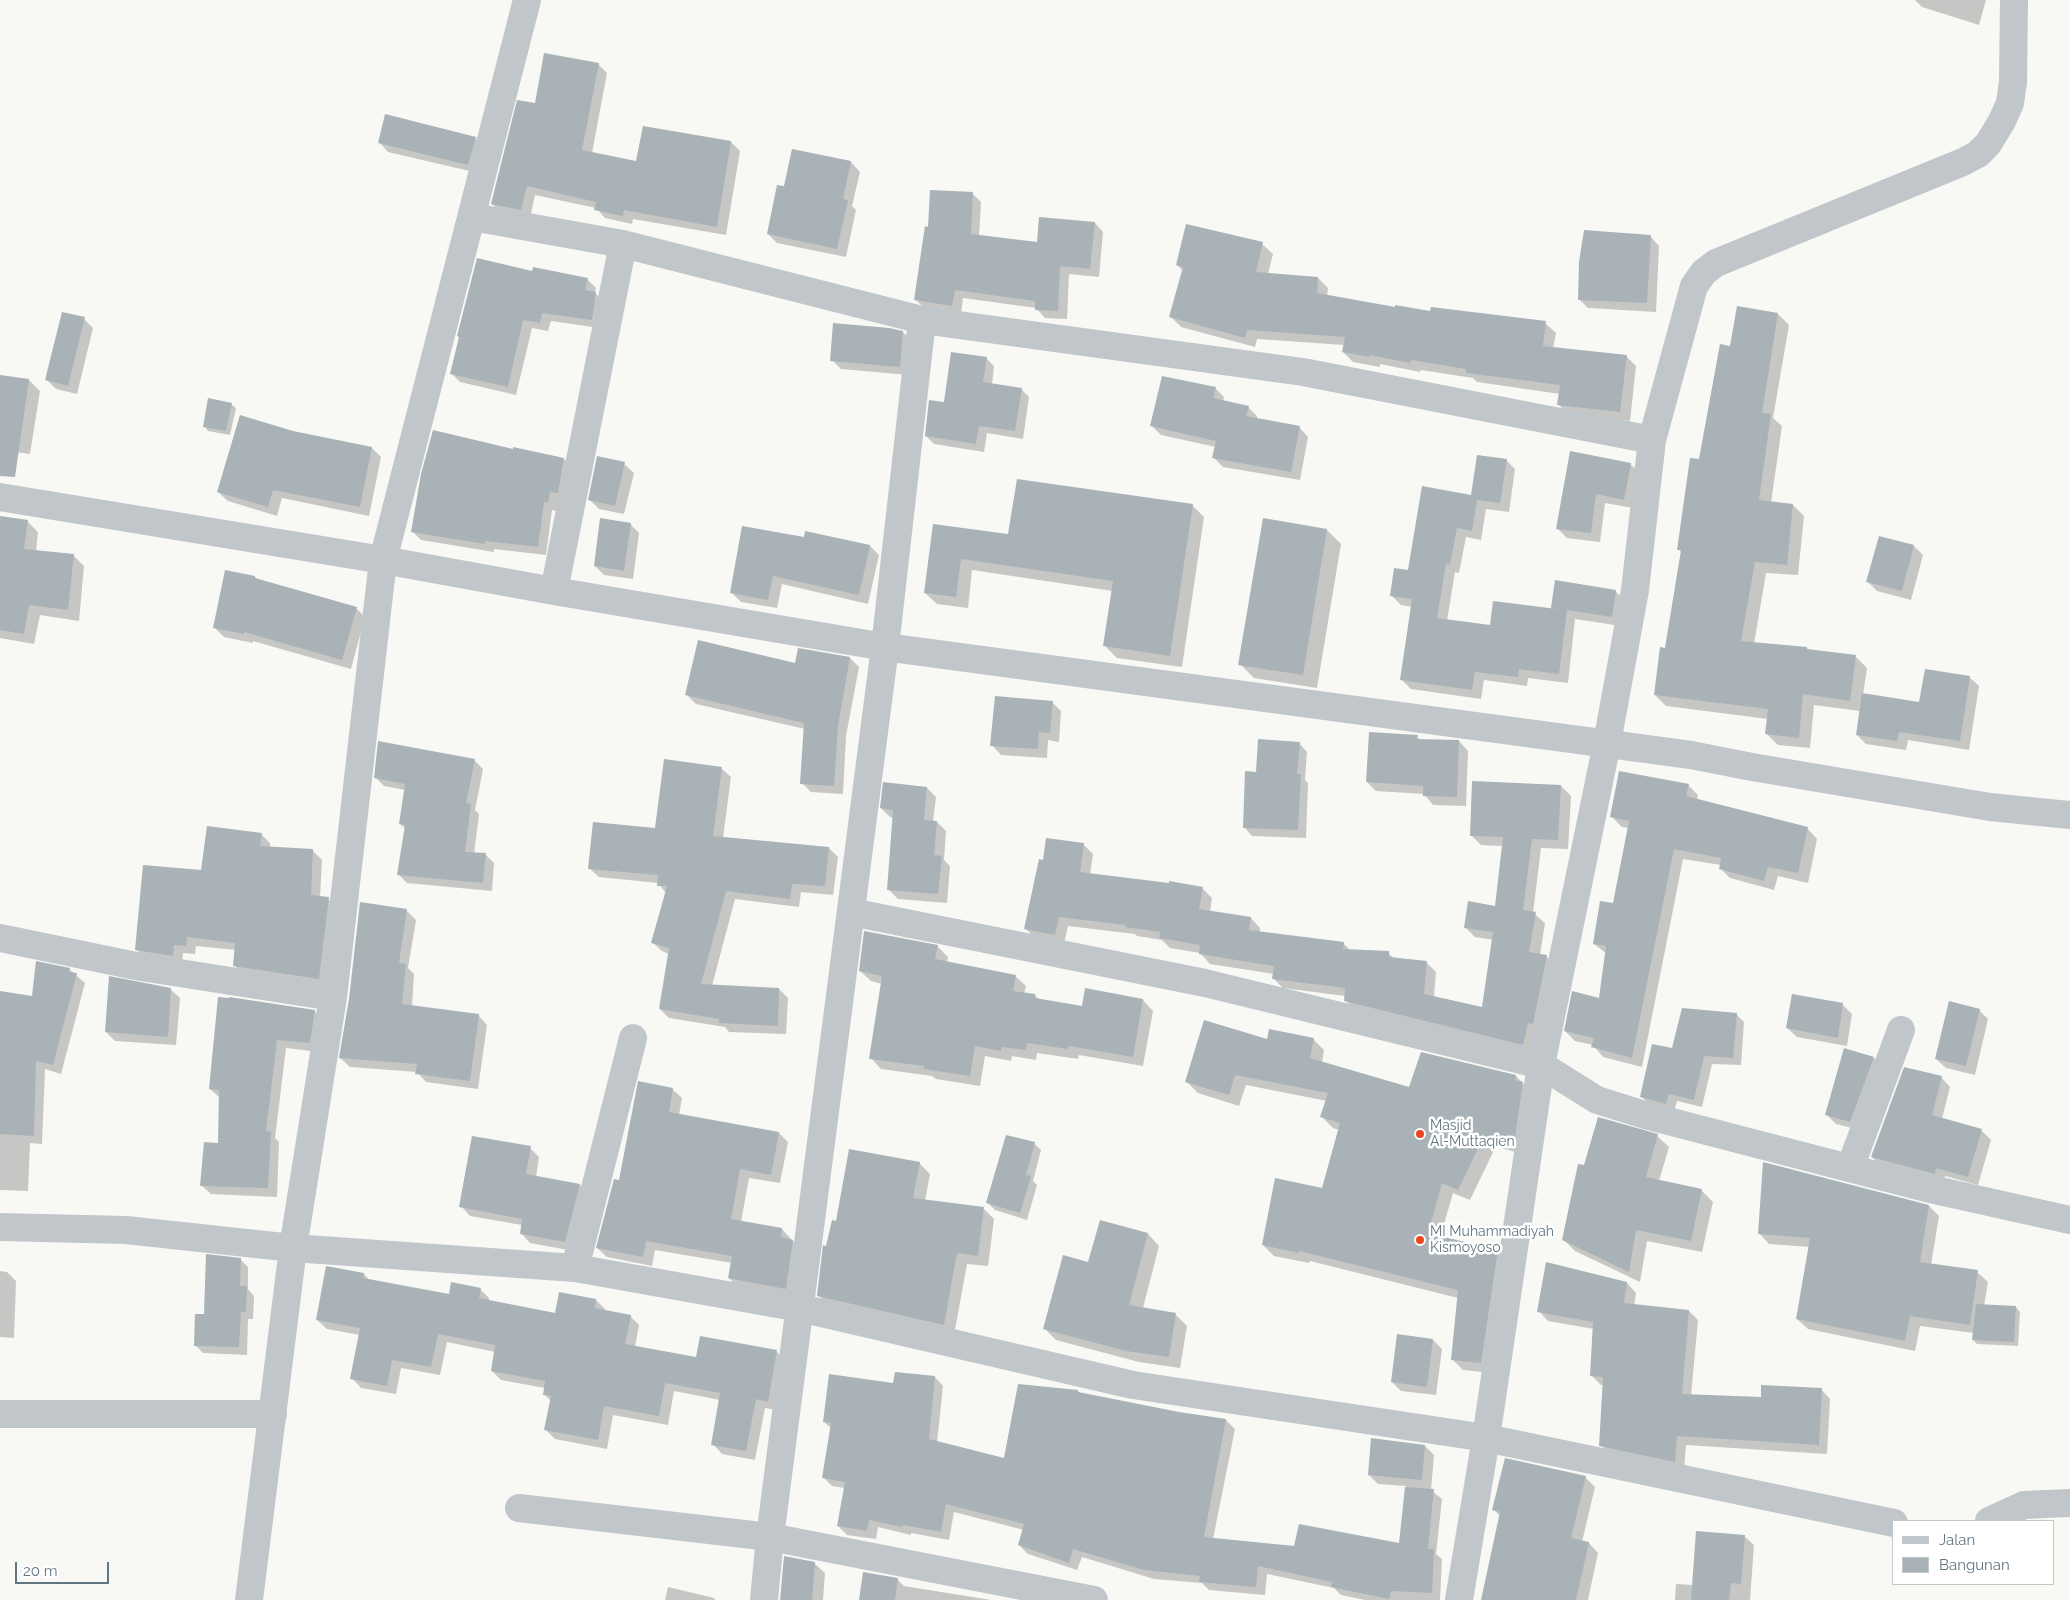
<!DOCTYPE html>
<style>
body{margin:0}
#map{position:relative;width:2070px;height:1600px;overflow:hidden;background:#f8f8f5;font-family:Raleway,sans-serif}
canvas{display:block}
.legend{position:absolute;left:1892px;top:1520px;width:162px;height:65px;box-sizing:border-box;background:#fff;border:1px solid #c0c8cd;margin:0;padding:6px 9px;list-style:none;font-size:15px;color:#627682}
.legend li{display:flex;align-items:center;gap:10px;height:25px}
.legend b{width:25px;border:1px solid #c0c8cd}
.scale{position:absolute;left:15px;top:1562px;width:94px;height:22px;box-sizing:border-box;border:2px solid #627682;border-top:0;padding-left:6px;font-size:15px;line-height:18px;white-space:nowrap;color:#627682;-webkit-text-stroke:4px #fff;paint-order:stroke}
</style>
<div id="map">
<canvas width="2070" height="1600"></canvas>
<ul class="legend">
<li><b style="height:6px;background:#c1c6ca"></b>Jalan</li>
<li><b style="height:14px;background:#a8b2b7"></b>Bangunan</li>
</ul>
<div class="scale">20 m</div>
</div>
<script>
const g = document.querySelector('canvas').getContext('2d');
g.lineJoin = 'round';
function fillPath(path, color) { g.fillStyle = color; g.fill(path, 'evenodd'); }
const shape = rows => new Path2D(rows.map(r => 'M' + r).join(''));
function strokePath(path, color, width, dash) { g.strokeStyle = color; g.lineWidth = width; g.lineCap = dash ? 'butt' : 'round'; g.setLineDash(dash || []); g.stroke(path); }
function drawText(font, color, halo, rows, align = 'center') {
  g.font = font + ' Raleway,sans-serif'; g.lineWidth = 5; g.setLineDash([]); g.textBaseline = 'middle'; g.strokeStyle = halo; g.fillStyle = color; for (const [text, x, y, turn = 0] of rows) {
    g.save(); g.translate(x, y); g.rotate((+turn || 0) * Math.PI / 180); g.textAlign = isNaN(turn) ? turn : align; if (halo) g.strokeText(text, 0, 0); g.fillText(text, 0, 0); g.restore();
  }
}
fillPath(shape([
 [1915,0,1986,0,1979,25,1922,7],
 [598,64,607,73,592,153,637,162,731,142,740,151,726,235,633,219,632,224,605,218,596,208,535,195,530,218,501,213,492,204,536,105],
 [475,138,484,147,478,173,388,152,379,142],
 [793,150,851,162,860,172,852,206,856,210,846,257,777,243,768,234,785,188],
 [972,193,981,202,979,236,1038,244,1095,223,1103,232,1099,277,1069,274,1067,319,1045,318,1036,308,963,298,961,314,924,308,916,300,929,228],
 [1650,236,1659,246,1656,312,1588,308,1579,299],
 [1262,244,1273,254,1268,274,1318,278,1328,288,1327,296,1396,309,1545,323,1556,333,1553,348,1626,356,1636,366,1630,421,1569,415,1559,405,1560,394,1477,382,1473,378,1421,370,1420,372,1380,364,1380,367,1353,362,1343,352,1344,345,1257,339,1255,347,1181,327,1171,317,1183,271,1177,265],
 [533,272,587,279,596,288,595,293,604,302,600,328,551,321,548,331,532,328,516,395,460,382,452,374],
 [1778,314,1789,325,1773,418,1782,426,1771,503,1793,505,1804,516,1798,575,1766,573,1754,644,1807,648,1809,651,1856,657,1867,668,1863,695,1920,703,1969,677,1979,686,1969,750,1908,740,1906,750,1866,744,1857,735,1860,711,1814,705,1810,748,1778,745,1767,734,1768,719,1666,706,1655,695,1666,649,1682,553,1678,549,1731,347],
 [84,319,93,328,77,394,56,389,47,380],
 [903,332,912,342,909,375,841,369,832,360],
 [986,358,994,366,992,385,1021,389,1029,397,1023,439,987,433,984,452,934,444,926,436,945,404],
 [1,376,29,380,40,391,30,454,0,450],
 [1215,388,1224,397,1223,401,1248,407,1257,416,1257,419,1299,427,1308,437,1300,480,1223,467,1213,457,1216,447,1161,435,1152,426],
 [231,404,236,408,230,435,208,431,204,426],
 [293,432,372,448,381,457,369,516,282,498,277,516,228,501,218,492],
 [514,449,564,459,573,468,556,511,552,510,546,555,494,549,494,552,421,540,413,532],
 [1571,452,1630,464,1640,473,1633,508,1605,503,1600,542,1567,538,1558,529],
 [1506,460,1515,469,1509,512,1486,509,1481,540,1466,537,1459,573,1455,572,1447,621,1491,626,1555,610,1552,608,1615,591,1625,600,1621,626,1575,619,1568,683,1528,678,1527,686,1484,680,1481,699,1411,689,1401,679,1412,607,1401,605,1392,596,1409,571,1472,496],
 [624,464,634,473,624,514,599,509,589,499],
 [1192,505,1204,517,1182,667,1117,658,1105,646,1113,591,972,570,968,608,937,604,925,593,934,526,1009,536],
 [0,517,27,521,38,532,36,552,73,555,84,566,79,621,40,615,34,644,0,638],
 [1264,520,1327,530,1341,544,1317,688,1254,678,1240,664],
 [630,524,639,533,633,579,604,575,595,566],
 [806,532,870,546,879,555,868,604,782,584,777,608,741,602,732,593,805,538],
 [1880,537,1914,546,1923,555,1911,600,1877,591,1868,582],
 [255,577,258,580,356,608,365,617,351,669,253,641,253,643,224,637,215,628],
 [850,658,859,667,846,736,843,794,811,792,802,783,805,729,696,704,686,694,796,664],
 [1052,702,1061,711,1059,742,1048,740,1047,758,1001,755,992,745],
 [1417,737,1421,740,1459,741,1468,751,1466,806,1433,805,1424,794,1376,791,1367,782],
 [1299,743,1307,752,1305,780,1308,783,1306,838,1252,836,1244,827,1257,773],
 [474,760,483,769,475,810,479,814,474,854,485,854,494,863,492,891,407,883,399,875,406,829,400,824,405,790,384,786,375,777],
 [721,768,731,777,723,838,829,848,838,857,833,895,801,892,799,907,735,899,712,986,779,989,788,998,786,1034,729,1032,725,1027,669,1018,660,1009,669,954,662,951,652,942,666,893,658,883,599,877,589,868,656,829],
 [1688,785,1698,795,1697,800,1807,828,1817,839,1808,883,1778,876,1774,890,1730,878,1720,868,1721,865,1683,859,1642,1067,1603,1057,1593,1045,1575,1041,1565,1031,1600,999,1607,954,1594,944,1614,904,1629,828,1622,827,1612,817],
 [1561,786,1571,796,1568,849,1541,848,1533,913,1545,923,1540,955,1546,956,1556,966,1533,1054,1355,1010,1345,1000,1345,996,1283,988,1274,979,1274,974,1210,964,1200,953,1170,948,1162,940,1137,936,1135,934,1068,926,1064,944,1035,938,1025,928,1044,861,1083,844,1093,854,1090,875,1202,888,1212,898,1210,912,1251,918,1260,928,1260,933,1343,943,1351,951,1388,953,1395,959,1426,962,1436,972,1434,997,1483,1009,1494,940,1475,937,1465,927,1496,907,1503,846,1481,845,1471,835],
 [927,788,936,797,933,822,937,822,946,831,944,860,950,866,947,903,898,899,889,890,894,818,890,817,881,808],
 [261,834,270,843,270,848,312,850,322,860,320,897,328,899,337,908,328,988,243,974,234,965,236,950,196,946,195,954,183,953,182,965,145,959,136,949,202,872],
 [407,911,416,920,408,968,414,974,412,1007,478,1015,487,1025,478,1089,426,1082,417,1072,350,1067,340,1058],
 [937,946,948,957,947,963,1015,976,1026,986,1024,994,1035,995,1039,1000,1083,1007,1143,1000,1153,1011,1143,1066,1079,1055,1078,1059,1037,1053,1036,1060,1012,1056,1011,1061,985,1056,980,1086,936,1079,932,1076,881,1069,871,1058,882,984,871,981,860,971],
 [69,969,85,983,61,1074,45,1069,42,1144,30,1143,28,1191,0,1190,0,992,33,998],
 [170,989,180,998,176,1045,115,1041,106,1032],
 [1843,1005,1852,1014,1847,1046,1797,1037,1787,1028],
 [1979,1010,1988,1019,1975,1075,1946,1068,1936,1059],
 [314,1011,324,1020,319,1052,286,1048,275,1138,279,1142,277,1197,211,1194,201,1185,219,1144,220,1098,210,1089],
 [1736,1014,1744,1022,1741,1065,1712,1064,1702,1107,1677,1101,1674,1112,1650,1105,1642,1097,1673,1050],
 [1313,1039,1324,1050,1322,1063,1410,1089,1516,1076,1533,1094,1524,1155,1496,1146,1470,1200,1453,1193,1440,1238,1497,1252,1508,1263,1492,1373,1463,1370,1452,1359,1458,1298,1310,1261,1309,1263,1274,1256,1263,1245,1323,1190,1339,1130,1333,1128,1322,1117,1327,1101,1246,1085,1239,1106,1198,1093,1187,1082,1268,1041],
 [1845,1050,1874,1058,1883,1067,1860,1130,1836,1124,1827,1115],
 [1941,1077,1950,1087,1942,1119,1982,1131,1991,1140,1978,1185,1945,1176,1943,1182,1881,1166,1872,1157],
 [672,1089,682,1098,679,1115,779,1133,788,1142,780,1183,749,1178,741,1222,782,1229,801,1250,795,1298,738,1287,729,1278,732,1263,655,1250,652,1266,607,1257,597,1248,620,1182],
 [1657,1136,1669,1147,1659,1181,1701,1190,1713,1202,1702,1252,1647,1241,1640,1282,1575,1251,1564,1240,1585,1166],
 [1034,1143,1041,1150,1033,1181,1037,1185,1027,1220,995,1210,988,1203],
 [530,1148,539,1157,536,1177,580,1185,589,1194,574,1251,530,1243,521,1233,522,1225,470,1216,461,1206],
 [919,1163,930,1174,925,1201,984,1209,994,1219,988,1266,967,1264,954,1335,829,1306,818,1295,827,1247,837,1223],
 [1929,1206,1939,1216,1931,1265,1977,1272,1988,1282,1984,1306,2016,1307,2020,1312,2018,1346,1977,1344,1973,1340,1974,1333,1920,1326,1915,1351,1808,1329,1797,1319,1810,1247,1769,1244,1759,1233],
 [1148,1234,1159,1246,1143,1308,1175,1314,1187,1326,1180,1368,1139,1362,1056,1340,1044,1328,1089,1264],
 [240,1259,248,1267,248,1289,254,1296,253,1319,248,1319,247,1355,203,1353,195,1345,205,1315],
 [327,1267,364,1274,370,1281,450,1295,480,1289,489,1298,489,1302,556,1314,596,1300,605,1309,604,1311,630,1316,639,1325,635,1347,698,1358,777,1352,786,1361,777,1410,765,1408,755,1460,722,1454,713,1444,720,1400,674,1391,668,1425,613,1415,607,1449,555,1439,546,1430,551,1401,544,1394,545,1388,501,1380,492,1371,495,1352,447,1342,440,1375,401,1368,396,1394,361,1388,352,1378,360,1335,327,1329,317,1320],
 [0,1271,7,1272,16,1281,14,1338,0,1337],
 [1627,1283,1636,1293,1634,1306,1689,1311,1698,1320,1691,1396,1762,1399,1821,1389,1830,1399,1827,1454,1686,1445,1684,1470,1610,1454,1601,1445,1604,1385,1601,1385,1592,1376,1594,1329,1548,1321,1539,1311],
 [1433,1340,1442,1349,1436,1395,1401,1391,1392,1382],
 [935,1377,943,1386,937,1443,1005,1460,1078,1391,1080,1393,1179,1413,1226,1420,1235,1429,1213,1539,1295,1547,1400,1544,1406,1486,1378,1484,1369,1475,1425,1446,1434,1455,1431,1490,1442,1499,1436,1554,1442,1559,1440,1600,1365,1600,1341,1595,1334,1588,1267,1574,1265,1595,1209,1590,1202,1583,1154,1579,1082,1557,1077,1570,1028,1554,1019,1545,1024,1530,954,1512,949,1540,911,1533,911,1535,878,1527,876,1539,847,1535,838,1526,845,1488,832,1486,824,1478,832,1429,824,1422,895,1384],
 [1585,1477,1595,1487,1582,1542,1589,1543,1598,1553,1588,1600,1482,1600,1500,1516,1494,1510],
 [1744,1536,1754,1545,1750,1600,1675,1600,1676,1584,1694,1585],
 [814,1563,825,1573,823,1600,781,1600],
 [897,1579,904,1586,991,1600,861,1600],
 [668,1587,714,1598,715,1600,665,1600]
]), '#0003');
fillPath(shape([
 [544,53,599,63,582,150,636,161,643,126,731,141,717,227,624,210,623,216,594,210,596,202,527,186,521,210,491,204,517,100,535,103],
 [385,114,476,137,468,165,378,143],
 [792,149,851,161,843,199,848,200,837,249,767,234,777,185,784,186],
 [930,190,973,192,971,234,1037,242,1039,217,1095,222,1090,269,1060,266,1058,311,1035,310,1035,301,955,290,952,306,914,300,925,226,928,227],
 [1186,224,1263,242,1256,272,1318,277,1317,293,1395,307,1395,305,1430,311,1431,307,1546,321,1543,346,1627,355,1620,412,1557,405,1560,385,1466,373,1466,369,1411,360,1410,363,1370,355,1370,357,1342,352,1345,337,1247,330,1245,338,1169,317,1183,267,1176,265],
 [1584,230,1651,235,1647,303,1578,300,1579,262],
 [477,258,532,271,533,267,588,278,585,290,596,292,592,320,542,313,540,323,523,320,508,387,450,374,459,337,457,336],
 [1737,306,1778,313,1762,413,1771,414,1759,500,1793,504,1787,565,1755,562,1741,641,1807,647,1807,649,1856,655,1850,701,1803,694,1799,738,1765,734,1768,709,1654,695,1660,647,1665,648,1681,550,1677,550,1690,458,1699,459,1720,344,1730,346],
 [62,312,85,317,68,386,45,380],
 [833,323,889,328,903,331,900,367,830,361],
 [951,352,987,357,983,382,1022,388,1015,431,979,426,976,444,925,436,929,400,944,402],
 [0,375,29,379,15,477,0,476],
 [1162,376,1216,387,1213,398,1249,406,1246,416,1300,426,1291,472,1212,458,1216,441,1150,426],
 [208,398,232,403,226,431,203,427],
 [240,415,293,431,372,447,360,507,273,490,268,507,217,492],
 [433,430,513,449,513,447,564,458,558,493,550,492,548,503,544,502,538,547,486,541,485,544,411,532,421,474],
 [1570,451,1631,463,1624,500,1596,494,1591,533,1556,529],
 [1477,455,1507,459,1500,503,1477,500,1472,531,1457,528,1450,564,1446,563,1437,618,1490,625,1493,601,1565,610,1551,608,1555,580,1616,590,1612,617,1567,610,1559,674,1519,669,1518,677,1475,672,1472,690,1400,680,1412,599,1390,596,1394,568,1408,570,1422,486,1471,495],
 [597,456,625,462,615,506,588,500],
 [1017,479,1193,504,1170,656,1103,646,1113,581,961,559,956,597,924,593,933,524,1008,534],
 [0,516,28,520,24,549,74,554,68,610,29,605,24,634,0,630],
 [600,518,631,523,624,571,594,566],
 [1263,518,1327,529,1303,675,1238,665],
 [742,526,804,537,805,531,870,545,859,595,773,576,768,600,730,593],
 [1879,536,1914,545,1902,591,1866,582],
 [225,570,255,576,255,578,357,607,342,660,244,632,244,634,213,628],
 [698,640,795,663,798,648,850,657,838,726,834,786,800,784,804,723,685,695],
 [1925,669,1970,676,1960,741,1899,732,1897,741,1856,735,1862,693,1919,702],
 [995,696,1053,701,1050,733,1039,732,1038,749,990,746],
 [1369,732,1418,735,1417,739,1459,740,1457,797,1423,796,1423,786,1366,782],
 [1258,739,1300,742,1297,774,1301,774,1298,830,1243,828,1245,771,1256,772],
 [378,741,475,759,466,803,471,804,465,852,486,853,483,883,397,875,405,825,399,824,405,784,374,778],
 [664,759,722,767,713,836,829,847,825,886,792,884,790,899,726,891,701,984,779,988,778,1026,719,1023,719,1019,659,1009,669,948,651,943,667,886,657,886,658,875,588,869,593,822,655,828],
 [1619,771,1689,784,1686,796,1808,827,1798,873,1768,867,1764,881,1719,869,1721,858,1674,849,1632,1058,1591,1047,1594,1038,1564,1031,1572,991,1599,998,1606,946,1593,944,1600,901,1613,903,1629,821,1610,817],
 [1472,781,1561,785,1558,840,1532,839,1523,910,1536,912,1529,952,1547,955,1533,1024,1528,1023,1523,1045,1344,1001,1345,988,1272,979,1274,966,1199,954,1200,945,1159,938,1160,932,1125,927,1126,925,1059,917,1055,935,1024,929,1039,859,1043,860,1046,838,1084,843,1080,872,1169,883,1169,881,1203,887,1199,909,1251,917,1249,930,1344,942,1343,949,1389,951,1389,957,1427,961,1424,994,1482,1007,1493,932,1464,928,1468,901,1495,906,1503,837,1470,836],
 [883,782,927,787,924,820,937,821,934,855,942,856,938,894,887,890,893,810,880,808],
 [207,826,262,833,260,846,313,849,311,895,329,897,319,979,233,966,235,943,187,937,186,946,174,945,173,956,135,950,143,865,201,870],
 [360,902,407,909,399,963,406,964,402,1004,479,1014,470,1081,415,1074,417,1064,339,1058,349,999],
 [864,931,938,945,935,959,1016,975,1013,991,1035,994,1035,998,1082,1006,1085,988,1143,999,1133,1057,1069,1046,1068,1049,1027,1043,1026,1050,1002,1047,1001,1051,975,1046,970,1076,924,1069,924,1066,869,1059,882,976,859,971],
 [36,961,70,968,69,972,77,973,53,1065,36,1061,34,1136,0,1134,0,991,32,996],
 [109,976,171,988,168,1037,105,1032],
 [1792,994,1843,1003,1838,1038,1786,1028],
 [218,997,229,998,229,997,315,1010,310,1043,277,1040,266,1131,271,1132,268,1188,200,1186,204,1142,218,1143,219,1090,209,1089],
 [1949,1001,1980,1009,1966,1066,1935,1059],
 [1682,1008,1737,1013,1733,1058,1704,1056,1694,1100,1669,1094,1666,1104,1640,1097,1652,1044,1672,1048],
 [1204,1020,1267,1039,1269,1029,1314,1038,1310,1058,1409,1087,1421,1052,1516,1075,1515,1080,1523,1082,1514,1144,1484,1136,1458,1190,1442,1183,1428,1233,1498,1250,1481,1363,1451,1360,1458,1290,1299,1251,1299,1253,1262,1245,1275,1178,1322,1188,1340,1123,1320,1117,1328,1093,1235,1075,1229,1095,1185,1082],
 [1844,1048,1874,1057,1850,1122,1825,1115],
 [1904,1067,1942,1076,1932,1115,1982,1129,1968,1177,1936,1168,1935,1174,1871,1157],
 [638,1081,673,1088,669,1112,779,1132,771,1175,740,1169,731,1219,782,1228,781,1237,793,1240,786,1289,728,1278,732,1256,646,1241,643,1257,596,1248,614,1179,619,1180],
 [1598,1117,1658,1134,1646,1177,1702,1189,1691,1241,1636,1230,1629,1272,1562,1240,1578,1164,1584,1165],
 [1006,1135,1035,1142,1026,1175,1031,1176,1020,1213,986,1203],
 [472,1136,531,1146,526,1174,580,1184,565,1242,520,1234,522,1219,459,1207],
 [849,1149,920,1162,913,1198,984,1207,978,1256,957,1253,944,1325,817,1296,823,1245,826,1246,832,1220,836,1221],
 [1763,1162,1929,1205,1920,1262,1978,1270,1970,1325,1910,1316,1905,1341,1796,1319,1810,1238,1758,1234],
 [1100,1220,1148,1233,1129,1305,1176,1313,1169,1357,1126,1351,1043,1329,1063,1255,1088,1262],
 [206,1254,241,1258,240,1286,247,1286,246,1312,241,1312,239,1347,194,1346,195,1314,204,1314],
 [1546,1262,1627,1282,1624,1303,1689,1310,1682,1394,1761,1397,1761,1385,1822,1388,1819,1445,1677,1436,1675,1462,1599,1446,1603,1377,1590,1376,1593,1322,1537,1312],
 [326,1266,364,1273,363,1278,449,1294,451,1282,481,1288,479,1298,555,1313,559,1292,596,1299,595,1308,631,1315,625,1344,696,1357,700,1336,777,1350,768,1402,756,1399,746,1451,711,1445,720,1393,665,1383,659,1416,604,1406,598,1440,544,1430,551,1396,543,1395,545,1381,491,1371,495,1345,438,1334,431,1367,392,1360,387,1386,350,1379,360,1328,316,1320],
 [1976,1304,2016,1306,2014,1342,1972,1340],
 [1397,1334,1433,1339,1427,1387,1391,1382],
 [895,1372,935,1376,929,1439,1004,1458,1018,1384,1078,1390,1078,1392,1179,1412,1226,1419,1204,1537,1294,1546,1299,1524,1399,1543,1405,1487,1434,1489,1428,1549,1434,1549,1432,1593,1391,1591,1389,1599,1331,1587,1332,1582,1258,1566,1256,1587,1199,1582,1200,1576,1144,1570,1073,1549,1069,1563,1018,1545,1024,1524,946,1504,941,1532,903,1525,902,1527,869,1520,867,1531,837,1526,845,1482,822,1478,831,1423,823,1422,829,1374,893,1383],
 [1371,1438,1425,1445,1422,1480,1368,1475],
 [1505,1458,1586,1476,1571,1538,1589,1542,1576,1600,1481,1600,1500,1512,1492,1510],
 [1696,1531,1745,1535,1741,1584,1731,1583,1729,1600,1691,1600],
 [784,1556,815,1562,812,1600,780,1600],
 [863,1572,898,1578,895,1600,859,1600]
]), '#a8b2b7');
strokePath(shape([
 [472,217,623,244,922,320,1303,372,1652,440],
 [0,497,383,560,554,591,885,647,1691,755,1752,767,1990,807,2070,815],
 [554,591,623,244],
 [851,912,1205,983,1541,1065,1597,1100,1645,1115,1926,1188,2070,1220],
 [0,938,141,967,333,997],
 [1850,1168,1901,1030],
 [0,1227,126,1230,293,1248,575,1268,800,1308,1133,1385,1486,1438,1894,1523],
 [575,1268,633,1038],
 [0,1414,273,1414],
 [519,1508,770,1537,1094,1600],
 [1989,1521,2024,1505,2070,1503],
 [249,1600,293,1248,333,997,383,560,527,0],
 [764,1600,770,1537,885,647,922,320],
 [1459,1600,1486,1438,1541,1065,1607,743,1635,590,1652,440,1694,286,1704,272,1716,263,1963,162,1978,154,1988,144,2002,121,2010,103,2013,82,2014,0]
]), '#c1c6ca', 28);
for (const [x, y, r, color] of [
 [1420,1134,5,"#ec4521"],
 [1420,1240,5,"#ec4521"]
]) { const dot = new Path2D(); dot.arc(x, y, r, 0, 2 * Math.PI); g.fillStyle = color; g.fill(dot); strokePath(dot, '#fff', 2); }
drawText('14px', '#627682', '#fff', [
 ["Masjid",1430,1126],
 ["Al-Muttaqien",1430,1142],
 ["MI Muhammadiyah",1430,1232],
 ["Kismoyoso",1430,1248]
], 'left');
</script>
